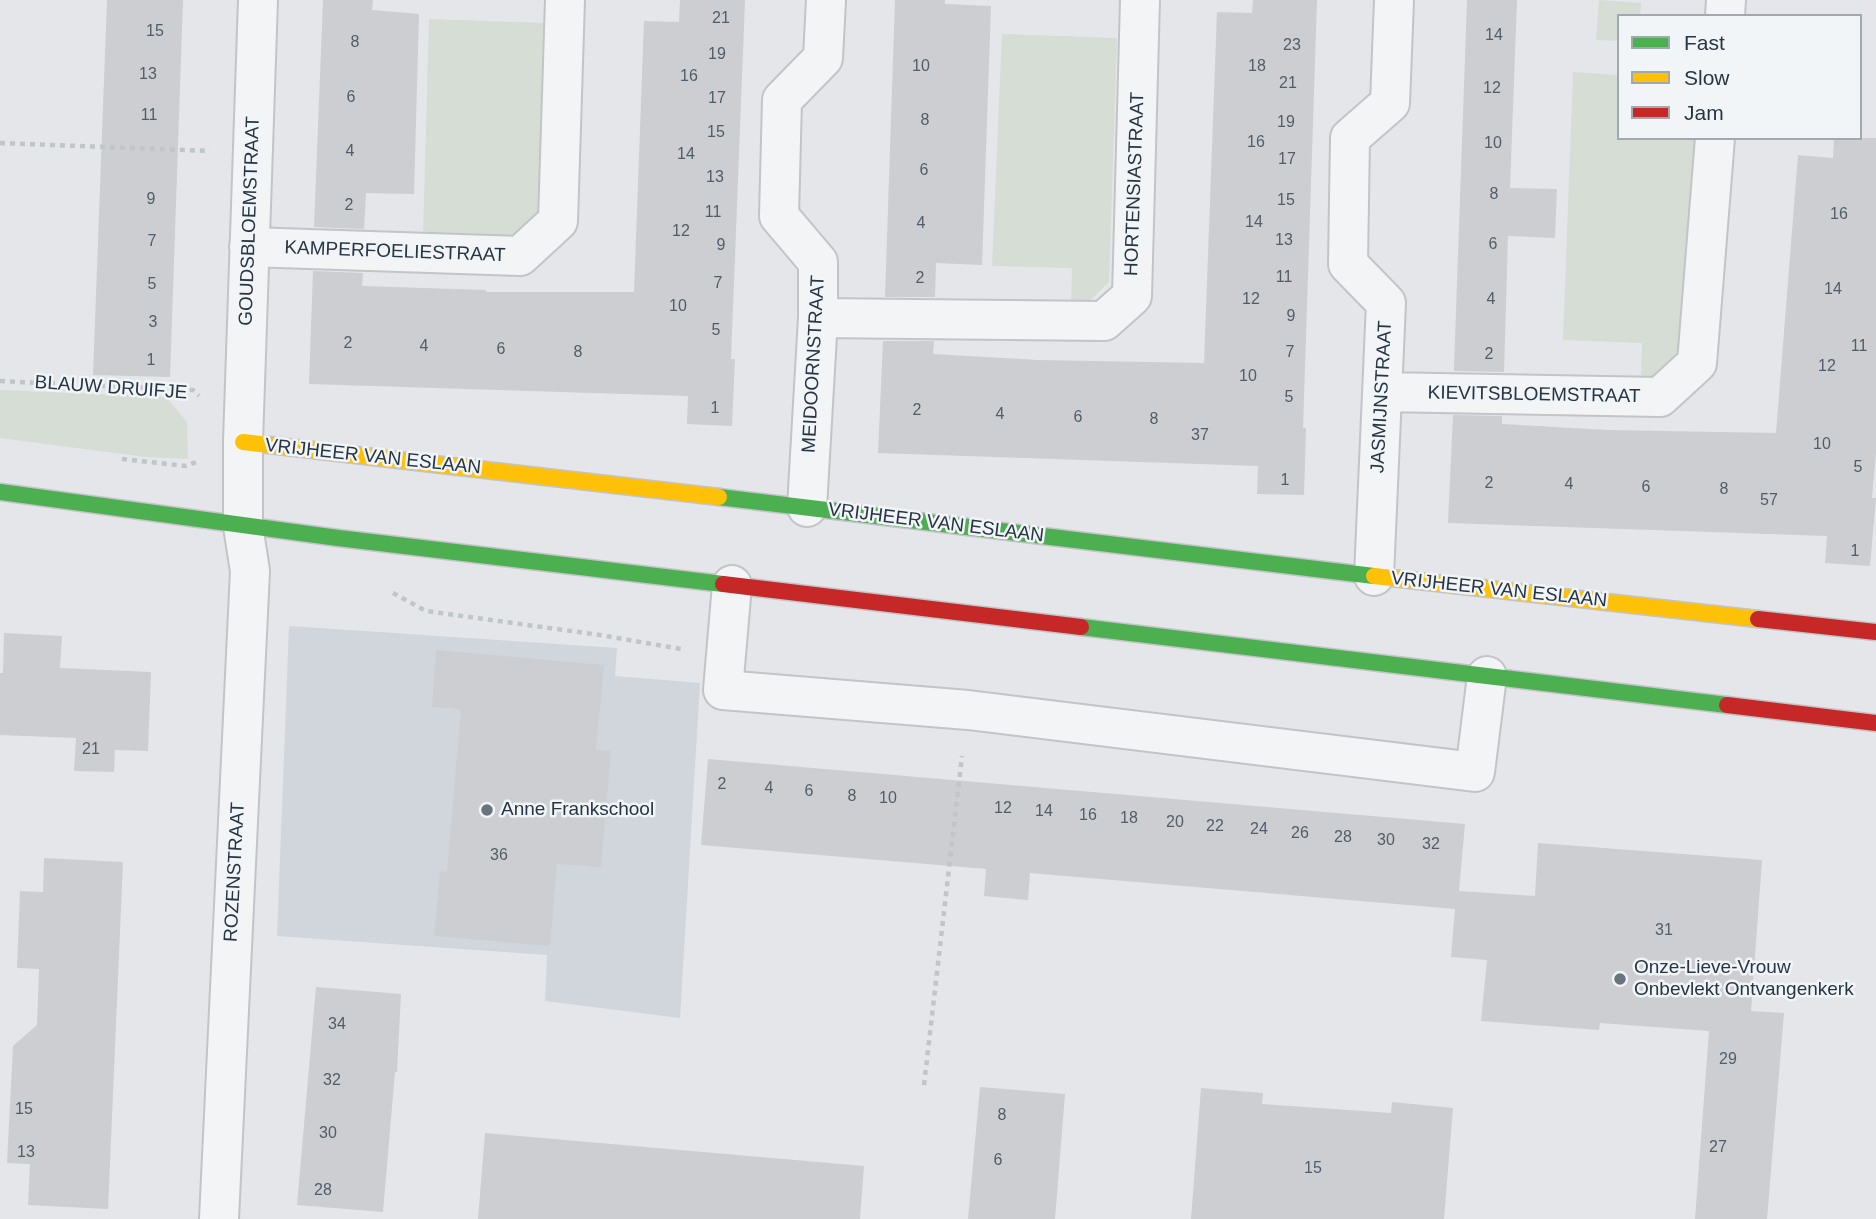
<!DOCTYPE html>
<style>
body{margin:0}
#map{position:relative;width:1876px;height:1219px;overflow:hidden;background:#e4e6e9;font-family:Helvetica,sans-serif}
canvas{display:block}
.legend{position:absolute;left:1617px;top:14px;width:245px;height:126px;box-sizing:border-box;background:#f1f5f8;border:2px solid #a1a9b0;margin:0;padding:9px 12px;list-style:none;font-size:21px;color:#283644}
.legend li{display:flex;align-items:center;gap:14px;height:35px}
.legend b{width:35px;border:2px solid #a1a9b0}
</style>
<div id="map">
<canvas width="1876" height="1219"></canvas>
<ul class="legend">
<li><b style="height:9px;background:#4caf50"></b>Fast</li>
<li><b style="height:9px;background:#ffc107"></b>Slow</li>
<li><b style="height:9px;background:#c62828"></b>Jam</li>
</ul>
</div>
<script>
const g = document.querySelector('canvas').getContext('2d');
g.lineJoin = 'round';
function fillPath(path, color) { g.fillStyle = color; g.fill(path, 'evenodd'); }
const shape = rows => new Path2D(rows.map(r => 'M' + r).join(''));
function strokePath(path, color, width, dash) { g.strokeStyle = color; g.lineWidth = width; g.lineCap = dash ? 'butt' : 'round'; g.setLineDash(dash || []); g.stroke(path); }
function drawText(font, color, halo, rows, align = 'center') {
  g.font = font + ' Helvetica,sans-serif'; g.lineWidth = 5; g.setLineDash([]); g.textBaseline = 'middle'; g.strokeStyle = halo; g.fillStyle = color; for (const [text, x, y, turn = 0] of rows) {
    g.save(); g.translate(x, y); g.rotate((+turn || 0) * Math.PI / 180); g.textAlign = isNaN(turn) ? turn : align; if (halo) g.strokeText(text, 0, 0); g.fillText(text, 0, 0); g.restore();
  }
}
fillPath(shape([
 [289,626,617,648,615,676,700,683,680,1018,545,1001,547,955,277,936]
]), '#d1d6dc');
fillPath(shape([
 [1599,0,1641,3,1640,16,1619,16,1619,41,1596,40],
 [429,19,546,23,539,211,509,239,423,236],
 [1002,34,1117,38,1109,282,1081,309,1071,308,1072,268,992,266],
 [1573,72,1619,75,1619,138,1698,138,1681,355,1650,383,1641,383,1642,343,1563,340],
 [0,390,166,397,187,422,188,459,146,457,0,438]
]), '#d5ddd4');
fillPath(shape([
 [107,0,183,0,170,377,93,375],
 [323,0,373,0,372,10,419,14,414,194,366,193,364,229,314,227],
 [680,0,745,0,731,359,735,359,732,426,687,424,688,396,309,384,313,271,363,273,362,286,486,290,486,292,634,292,644,21,679,22],
 [895,0,945,0,945,4,991,6,982,265,936,263,935,297,885,297],
 [1253,0,1317,0,1303,428,1306,428,1304,495,1257,494,1258,466,878,453,883,341,934,341,933,354,1038,360,1204,363,1217,12,1252,13],
 [1467,0,1517,0,1510,188,1557,189,1555,238,1508,236,1504,372,1454,371,1454,368],
 [1834,138,1876,138,1876,452,1872,498,1876,498,1870,566,1825,563,1827,536,1448,523,1453,415,1502,416,1502,424,1608,430,1776,433,1798,155,1833,158],
 [4,633,62,636,60,668,151,672,148,751,115,750,114,772,74,771,76,738,0,735,0,673,3,673],
 [436,650,604,665,596,750,611,751,601,867,557,864,550,946,434,936,440,871,447,872,461,709,432,707],
 [708,759,1465,824,1459,891,1535,896,1538,843,1762,860,1751,1011,1784,1013,1767,1219,1695,1219,1709,1031,1600,1023,1599,1030,1481,1021,1487,960,1451,957,1455,909,1030,873,1028,900,984,896,986,869,701,845],
 [44,858,123,862,108,1209,28,1205,30,1164,7,1163,13,1046,37,1025,39,969,17,968,20,891,43,892],
 [316,987,401,994,397,1072,395,1072,383,1212,297,1205],
 [980,1087,1065,1094,1055,1219,968,1219],
 [1201,1088,1263,1093,1262,1104,1391,1113,1392,1102,1453,1108,1444,1219,1191,1219],
 [485,1133,864,1166,860,1219,478,1219]
]), '#ccced1');
const street = shape([
 [1725,16,1726,0],
 [249,247,520,256,558,221,565,0],
 [818,318,1104,321,1132,296,1140,0],
 [1383,392,1660,397,1697,363,1715,138],
 [807,507,818,318,818,262,779,216,782,100,823,58,826,0],
 [1374,576,1386,303,1348,264,1350,138,1390,103,1394,0],
 [732,585,723,690,968,710,1475,772,1487,676],
 [219,1219,250,571,243,526,243,442,258,0]
]);
const fast = shape([
 [0,492,338,538,723,584],
 [719,497,1374,576],
 [1081,627,1727,705]
]);
const slow = shape([
 [243,442,719,497],
 [1374,576,1758,619]
]);
const jam = shape([
 [723,584,1081,627],
 [1758,619,1876,632],
 [1727,705,1876,723]
]);
strokePath(street, '#c2c4c7', 42);
strokePath(fast, '#c2c4c7', 19);
strokePath(slow, '#c2c4c7', 19);
strokePath(jam, '#c2c4c7', 19);
strokePath(shape([
 [0,143,210,151],
 [0,381,193,390,199,396],
 [122,459,186,466,196,462],
 [393,593,426,611,600,635,681,649],
 [924,1085,962,756]
]), '#c1c5c8', 4.5, [5, 5]);
strokePath(street, '#f3f4f6', 38);
strokePath(fast, '#4caf50', 16);
strokePath(slow, '#ffc107', 16);
strokePath(jam, '#c62828', 16);
for (const [x, y, r, color] of [
 [487,810,7,"#6a747e"],
 [1620,979,7,"#6a747e"]
]) { const dot = new Path2D(); dot.arc(x, y, r, 0, 2 * Math.PI); g.fillStyle = color; g.fill(dot); strokePath(dot, '#f1f5f8', 2.5); }
drawText('16px', '#525d68', null, [
 ["21",721,19],
 ["15",155,32],
 ["14",1494,36],
 ["8",355,43],
 ["23",1292,46],
 ["19",717,55],
 ["10",921,67],
 ["18",1257,67],
 ["13",148,75],
 ["16",689,77],
 ["21",1288,84],
 ["12",1492,89],
 ["6",351,98],
 ["17",717,99],
 ["11",149,116],
 ["8",925,121],
 ["19",1286,123],
 ["15",716,133],
 ["16",1256,143],
 ["10",1493,144],
 ["4",350,152],
 ["14",686,155],
 ["17",1287,160],
 ["6",924,171],
 ["13",715,178],
 ["8",1494,195],
 ["9",151,200],
 ["15",1286,201],
 ["2",349,206],
 ["11",713,213],
 ["16",1839,215],
 ["14",1254,223],
 ["4",921,224],
 ["12",681,232],
 ["13",1284,241],
 ["7",152,242],
 ["6",1493,245],
 ["9",721,246],
 ["11",1284,278],
 ["2",920,279],
 ["7",718,284],
 ["5",152,285],
 ["14",1833,290],
 ["12",1251,300],
 ["4",1491,300],
 ["10",678,307],
 ["9",1291,317],
 ["3",153,323],
 ["5",716,331],
 ["2",348,344],
 ["4",424,347],
 ["11",1859,347],
 ["6",501,350],
 ["8",578,353],
 ["7",1290,353],
 ["2",1489,355],
 ["1",151,361],
 ["12",1827,367],
 ["10",1248,377],
 ["5",1289,398],
 ["1",715,409],
 ["2",917,411],
 ["4",1000,415],
 ["6",1078,418],
 ["8",1154,420],
 ["37",1200,436],
 ["10",1822,445],
 ["5",1858,468],
 ["1",1285,481],
 ["2",1489,484],
 ["4",1569,485],
 ["6",1646,488],
 ["8",1724,490],
 ["57",1769,501],
 ["1",1855,552],
 ["21",91,750],
 ["2",722,785],
 ["4",769,789],
 ["6",809,792],
 ["8",852,797],
 ["10",888,799],
 ["12",1003,809],
 ["14",1044,812],
 ["16",1088,816],
 ["18",1129,819],
 ["20",1175,823],
 ["22",1215,827],
 ["24",1259,830],
 ["26",1300,834],
 ["28",1343,838],
 ["30",1386,841],
 ["32",1431,845],
 ["36",499,856],
 ["31",1664,931],
 ["34",337,1025],
 ["29",1728,1060],
 ["32",332,1081],
 ["15",24,1110],
 ["8",1002,1116],
 ["30",328,1134],
 ["27",1718,1148],
 ["13",26,1153],
 ["6",998,1161],
 ["15",1313,1169],
 ["28",323,1191]
]);
drawText('19px', '#283644', '#f1f5f8', [
 ["HORTENSIASTRAAT",1135,184,-88],
 ["GOUDSBLOEMSTRAAT",250,221,-88],
 ["KAMPERFOELIESTRAAT",395,252,2],
 ["MEIDOORNSTRAAT",814,364,-87],
 ["BLAUW DRUIFJE",111,388,4],
 ["KIEVITSBLOEMSTRAAT",1534,395,1],
 ["JASMIJNSTRAAT",1382,397,-87],
 ["VRIJHEER VAN ESLAAN",373,457,6],
 ["VRIJHEER VAN ESLAAN",936,523,7],
 ["VRIJHEER VAN ESLAAN",1499,590,6],
 ["ROZENSTRAAT",235,872,-87]
]);
drawText('19px', '#283644', '#f1f5f8', [
 ["Anne Frankschool",501,810],
 ["Onze-Lieve-Vrouw",1634,968],
 ["Onbevlekt Ontvangenkerk",1634,990]
], 'left');
</script>
